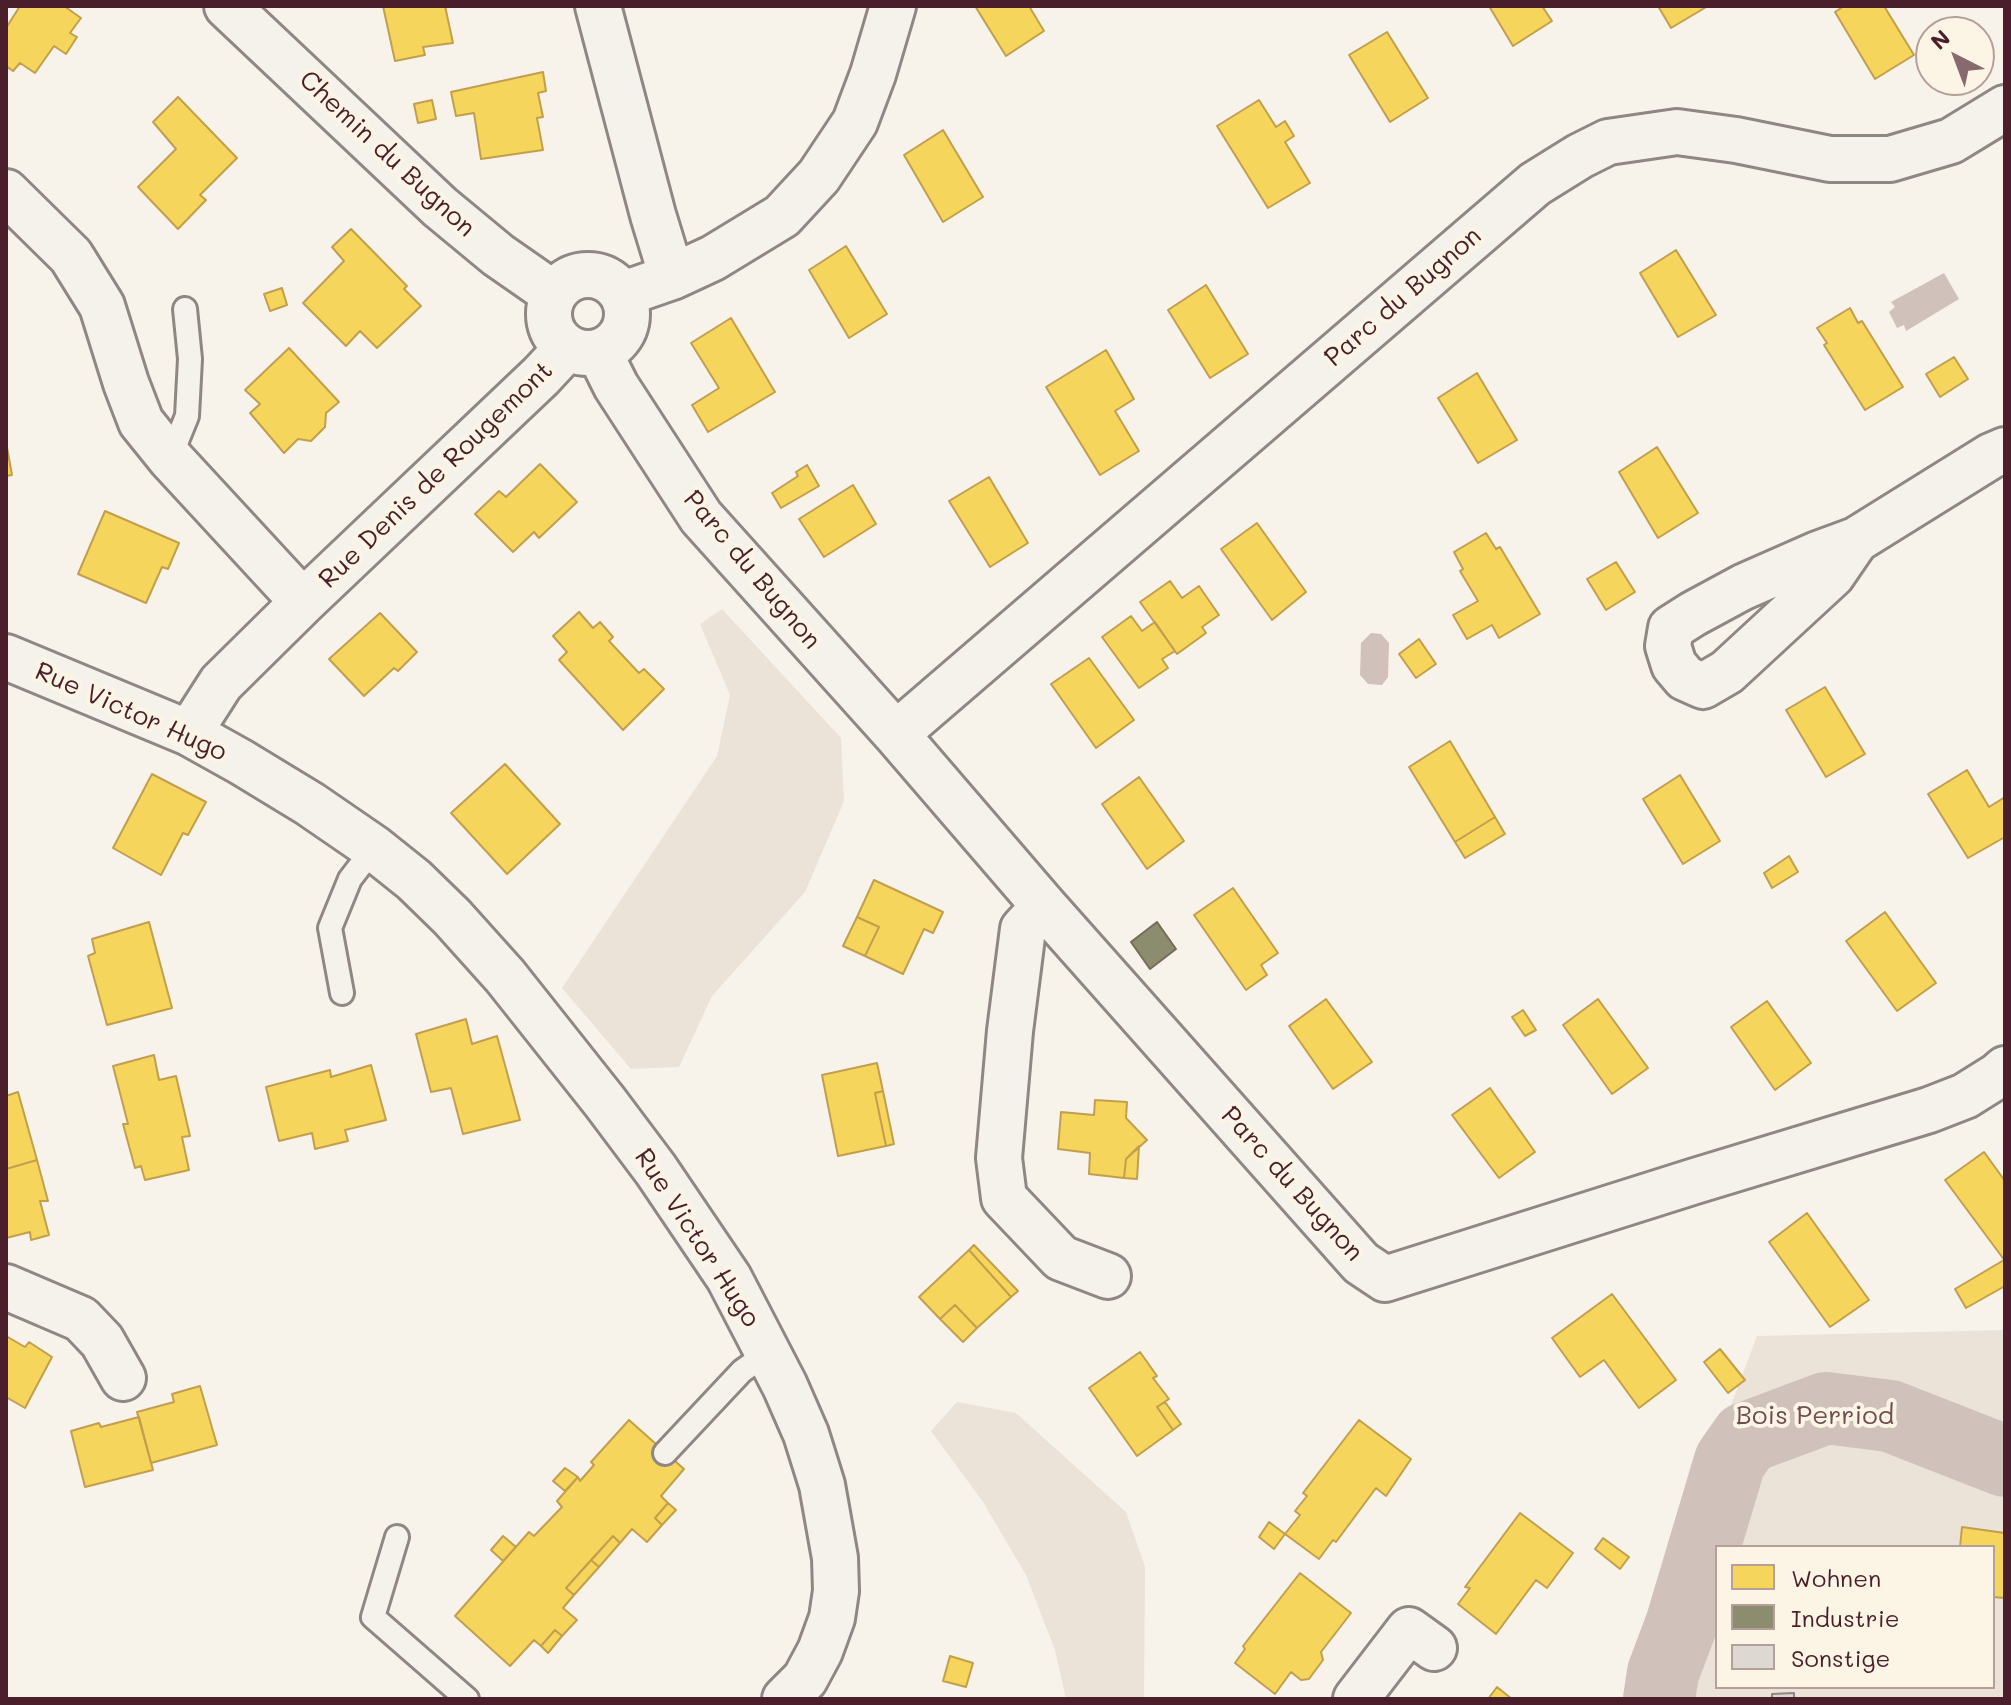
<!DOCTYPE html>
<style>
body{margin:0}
#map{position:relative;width:2011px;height:1705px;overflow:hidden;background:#f7f3ea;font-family:Mali,sans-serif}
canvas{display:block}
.frame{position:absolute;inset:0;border:8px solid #4a1f2b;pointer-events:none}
.legend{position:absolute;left:1715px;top:1545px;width:280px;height:144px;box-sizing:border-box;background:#fcf5e5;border:2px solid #b59f9b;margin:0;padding:10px 14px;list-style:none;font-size:24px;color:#4a1f2b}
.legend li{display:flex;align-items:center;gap:16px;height:40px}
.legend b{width:40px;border:2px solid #b59f9b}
.north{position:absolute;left:1915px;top:16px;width:80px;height:80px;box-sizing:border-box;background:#fcf5e5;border:2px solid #b59f9b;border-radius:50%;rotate:318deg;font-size:22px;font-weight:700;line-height:32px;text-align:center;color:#4a1f2b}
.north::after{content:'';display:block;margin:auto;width:28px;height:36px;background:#87696e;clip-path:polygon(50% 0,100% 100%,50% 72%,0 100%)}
</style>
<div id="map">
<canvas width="2011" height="1705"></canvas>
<div class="frame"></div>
<ul class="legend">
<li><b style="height:22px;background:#f6d55c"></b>Wohnen</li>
<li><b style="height:22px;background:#8c8c6e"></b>Industrie</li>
<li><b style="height:22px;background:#ddd8d2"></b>Sonstige</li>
</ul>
<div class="north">N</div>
</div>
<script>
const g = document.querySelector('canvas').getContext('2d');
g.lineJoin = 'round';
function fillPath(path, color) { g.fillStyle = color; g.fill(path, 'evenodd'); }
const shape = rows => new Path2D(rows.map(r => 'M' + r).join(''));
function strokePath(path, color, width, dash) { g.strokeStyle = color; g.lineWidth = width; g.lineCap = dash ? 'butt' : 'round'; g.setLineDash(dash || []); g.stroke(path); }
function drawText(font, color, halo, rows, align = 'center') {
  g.font = font + ' Mali,sans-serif'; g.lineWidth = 8; g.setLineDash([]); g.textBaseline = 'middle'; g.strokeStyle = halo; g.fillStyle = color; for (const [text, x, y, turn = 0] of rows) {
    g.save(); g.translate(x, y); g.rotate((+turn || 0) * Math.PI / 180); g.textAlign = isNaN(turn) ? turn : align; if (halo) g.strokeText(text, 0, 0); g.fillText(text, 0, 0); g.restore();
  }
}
fillPath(shape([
 [722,609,841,738,844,801,805,892,712,996,679,1067,631,1069,562,988,717,756,730,695,700,624],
 [2005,1330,2005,1699,1632,1699,1657,1602,1757,1336],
 [1717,1547,1993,1547,1993,1687,1717,1687],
 [957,1402,1016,1413,1126,1512,1145,1567,1144,1699,1066,1699,1055,1650,1026,1575,983,1502,931,1431]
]), '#ebe2d8');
fillPath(shape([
 [1944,273,1959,299,1906,331,1904,325,1897,328,1889,312,1895,307,1891,302],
 [1371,633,1381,634,1389,643,1388,677,1382,685,1368,684,1360,675,1361,643]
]), '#d0c1ba');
const homes = shape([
 [20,6,64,6,81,18,70,33,77,37,66,54,54,46,35,73,20,63,13,71,6,66,6,28,20,6],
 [383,6,445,6,453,43,423,47,425,55,395,61,383,6],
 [975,6,1029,6,1044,31,1006,56,975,6],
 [1489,6,1542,6,1552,21,1513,46,1489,6],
 [1658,6,1708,6,1671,28,1658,6],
 [1844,6,1884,6,1914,55,1875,79,1835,12,1844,6],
 [1387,32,1428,98,1390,122,1349,55,1387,32],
 [543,72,546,91,538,93,543,117,537,118,543,150,481,159,474,113,456,116,451,92,543,72],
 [178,97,237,158,200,195,206,200,178,229,138,187,176,149,153,122,178,97],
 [432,100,436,119,418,123,414,104,432,100],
 [1259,100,1276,127,1285,121,1294,136,1285,142,1310,183,1268,208,1217,126,1259,100],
 [943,130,983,197,943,222,904,155,943,130],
 [351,229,407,286,404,289,421,306,377,348,360,331,346,346,303,303,344,261,332,247,351,229],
 [846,246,887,314,849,338,809,270,846,246],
 [1676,250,1716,315,1678,337,1640,273,1676,250],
 [1206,285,1248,354,1210,378,1168,310,1206,285],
 [282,288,287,305,270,311,264,294,282,288],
 [1850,308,1858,323,1862,321,1903,387,1865,410,1824,345,1827,343,1817,328,1850,308],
 [731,318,775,392,708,432,692,405,719,388,691,343,731,318],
 [289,348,339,402,326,413,325,427,311,441,298,439,284,453,250,413,260,404,245,390,289,348],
 [1106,350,1134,399,1115,411,1139,451,1100,475,1046,387,1106,350],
 [1954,357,1968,379,1940,397,1926,374,1954,357],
 [1477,373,1517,440,1478,463,1438,398,1477,373],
 [6,442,12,475,6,476,6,442],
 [1657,447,1698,513,1658,538,1619,472,1657,447],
 [540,464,577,502,539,538,534,532,513,552,475,514,499,491,506,497,540,464],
 [807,465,819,486,781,508,772,493,798,476,796,472,807,465],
 [989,477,1028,543,990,567,949,501,989,477],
 [853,485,876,524,824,557,799,519,853,485],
 [105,511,179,543,168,569,162,567,146,603,78,574,105,511],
 [1257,523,1306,592,1272,620,1221,549,1257,523],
 [1486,533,1496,549,1500,547,1540,614,1499,638,1492,625,1467,639,1453,615,1478,601,1460,571,1463,569,1454,552,1486,533],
 [1616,562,1635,592,1606,610,1587,579,1616,562],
 [1170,581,1182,598,1199,586,1219,615,1202,627,1206,633,1177,654,1140,602,1170,581],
 [579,612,593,628,600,622,613,637,609,641,639,673,644,669,664,689,623,730,559,660,567,652,553,636,579,612],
 [380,613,417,652,398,671,394,668,364,696,329,659,380,613],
 [1131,616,1142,631,1155,622,1175,651,1162,659,1168,668,1139,688,1102,637,1131,616],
 [1419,639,1436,664,1416,678,1399,654,1419,639],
 [1089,658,1134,720,1096,748,1051,684,1089,658],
 [1825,687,1865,754,1826,777,1786,710,1825,687],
 [1450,741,1495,817,1455,842,1409,767,1450,741],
 [505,764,560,824,507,874,451,813,505,764],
 [1967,770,1989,807,2005,797,2005,837,1968,858,1928,794,1967,770],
 [152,774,206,802,188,835,183,833,161,875,113,848,152,774],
 [1680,775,1720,841,1683,864,1643,799,1680,775],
 [1139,777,1184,841,1147,869,1102,804,1139,777],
 [1495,817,1505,834,1465,858,1455,842,1495,817],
 [1789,856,1798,872,1772,888,1764,873,1789,856],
 [874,880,943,912,933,933,924,929,903,974,865,956,879,927,857,917,874,880],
 [1233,888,1278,953,1261,965,1267,975,1246,990,1194,915,1233,888],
 [1885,912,1936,983,1897,1011,1846,941,1885,912],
 [857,917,879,927,865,956,843,946,857,917],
 [149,922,172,1008,107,1025,88,956,95,953,92,939,149,922],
 [1326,999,1372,1062,1333,1089,1289,1026,1326,999],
 [1598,999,1648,1068,1612,1094,1563,1025,1598,999],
 [1767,1001,1811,1063,1775,1090,1731,1027,1767,1001],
 [1523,1010,1536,1030,1525,1036,1512,1017,1523,1010],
 [466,1019,472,1044,497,1036,520,1120,463,1134,451,1088,431,1092,416,1034,466,1019],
 [154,1055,159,1080,176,1076,190,1136,182,1137,189,1170,145,1180,141,1166,135,1168,123,1124,128,1124,113,1066,154,1055],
 [877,1063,883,1091,875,1093,886,1146,838,1156,822,1075,877,1063],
 [371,1065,386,1120,345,1130,348,1141,315,1149,312,1133,279,1141,266,1087,330,1070,331,1077,371,1065],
 [1490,1088,1535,1152,1499,1178,1452,1115,1490,1088],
 [883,1091,894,1144,886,1146,875,1093,883,1091],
 [18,1092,37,1160,6,1169,6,1096,18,1092],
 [1095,1100,1127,1102,1126,1118,1147,1140,1126,1159,1124,1178,1089,1174,1090,1153,1058,1149,1061,1112,1094,1115,1095,1100],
 [1139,1146,1137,1179,1124,1178,1126,1159,1139,1146],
 [1984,1152,2005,1181,2005,1261,1945,1180,1984,1152],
 [37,1160,48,1201,40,1201,49,1235,31,1240,30,1232,6,1238,6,1169,37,1160],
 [1807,1213,1869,1300,1830,1327,1769,1242,1807,1213],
 [974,1245,1018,1291,1011,1297,969,1250,974,1245],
 [969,1250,1011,1297,977,1328,955,1305,940,1319,919,1297,969,1250],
 [2004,1260,2005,1286,1966,1308,1955,1289,2004,1260],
 [1612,1294,1676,1380,1639,1408,1604,1360,1580,1377,1552,1338,1612,1294],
 [955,1305,977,1328,963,1342,940,1319,955,1305],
 [6,1336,25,1347,29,1342,52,1357,25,1408,6,1397,6,1336],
 [1720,1349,1745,1380,1728,1393,1704,1362,1720,1349],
 [1140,1352,1157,1376,1153,1378,1169,1399,1157,1407,1173,1430,1137,1456,1089,1388,1140,1352],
 [200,1386,217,1445,151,1463,137,1412,174,1402,172,1394,200,1386],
 [1165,1402,1181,1424,1173,1430,1157,1407,1165,1402],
 [139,1417,153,1470,85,1487,71,1431,99,1423,101,1427,139,1417],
 [629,1420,684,1469,661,1496,668,1503,655,1518,662,1525,647,1542,632,1529,620,1543,613,1536,566,1588,574,1595,563,1608,577,1620,562,1636,555,1630,541,1646,534,1640,510,1666,455,1616,529,1532,534,1536,562,1507,557,1501,578,1477,580,1481,594,1465,591,1462,629,1420],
 [1359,1420,1411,1459,1386,1496,1376,1488,1336,1542,1333,1540,1319,1559,1285,1534,1300,1515,1295,1511,1307,1496,1303,1493,1359,1420],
 [565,1468,578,1477,565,1491,553,1481,565,1468],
 [668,1503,676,1510,662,1525,655,1518,668,1503],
 [1520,1513,1573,1553,1547,1588,1536,1580,1496,1634,1458,1604,1470,1588,1465,1587,1520,1513],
 [1269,1522,1285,1534,1274,1549,1259,1537,1269,1522],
 [1962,1527,2005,1533,2005,1598,1993,1597,1993,1547,1960,1547,1962,1527],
 [503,1536,516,1547,503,1561,491,1550,503,1536],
 [613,1536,620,1543,599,1567,591,1560,613,1536],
 [1603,1538,1629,1557,1620,1569,1595,1549,1603,1538],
 [591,1560,599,1567,574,1595,566,1588,591,1560],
 [1300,1573,1351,1613,1321,1652,1323,1660,1309,1679,1301,1680,1291,1672,1275,1694,1235,1663,1245,1649,1243,1646,1300,1573],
 [555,1630,562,1636,548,1653,541,1646,555,1630],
 [950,1656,973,1663,966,1687,943,1681,950,1656],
 [1497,1687,1512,1699,1488,1699,1497,1687]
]);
fillPath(homes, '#f6d55c');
strokePath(homes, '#c29e4d', 2);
const industry = shape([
 [1157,922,1176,949,1150,969,1131,942,1157,922]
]);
fillPath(industry, '#8c8c6e');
strokePath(industry, '#786b5a', 2);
strokePath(shape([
 [1659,1699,1663,1673,1681,1625,1730,1461,1746,1438,1826,1408,1890,1416,2005,1461]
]), '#d0c1ba', 72);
const building = shape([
 [1794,1693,1794,1699,1772,1699,1772,1694,1794,1693]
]);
fillPath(building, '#ddd8d2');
strokePath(building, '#908684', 2);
const service = shape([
 [170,458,187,416,190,359,185,309],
 [342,993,330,928,350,879,374,848],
 [665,1453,742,1371,769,1352],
 [397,1537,373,1617,467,1699]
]);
const minor = shape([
 [227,6,440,207,498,255,554,294],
 [598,6,653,215,672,277],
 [6,192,71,256,102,306,126,383,141,422,170,458,303,602],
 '549 314a39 39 0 1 1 78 0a39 39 0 1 1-78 0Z',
 [623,294,672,277,713,258,782,216,819,176,855,122,873,74,893,6],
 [599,352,616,386,701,517,896,734,1044,906,1361,1263,1385,1279,1695,1181,1929,1110,1965,1096,1997,1076,2005,1069],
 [1856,540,1832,575,1727,672,1703,686,1685,678,1674,665,1668,646,1671,628,1693,614,1743,587,1818,554,1856,540,1991,456,2005,450],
 [6,657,189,733,241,762,310,804,374,848,414,880,452,917,505,976,605,1102,656,1170,729,1278,785,1386,806,1434,822,1485,835,1558,836,1591,832,1618,820,1651,805,1679,785,1699],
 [189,733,221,683,303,602,541,376,567,348],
 [896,734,1535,184,1580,156,1608,142,1677,132,1736,140,1830,159,1890,159,1951,141,2005,108],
 [1044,906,1023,929,1010,1031,999,1158,1004,1198,1061,1258,1108,1276],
 [6,1287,81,1319,102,1341,123,1378],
 [1356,1699,1409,1630,1434,1648]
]);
strokePath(service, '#908684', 28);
strokePath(minor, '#908684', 50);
strokePath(service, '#f5f2ec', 22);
strokePath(minor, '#f5f2ec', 44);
drawText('26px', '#4a1f2b', '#fcf5e5', [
 ["Chemin du Bugnon",387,154,43],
 ["Parc du Bugnon",1403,297,-41],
 ["Rue Denis de Rougemont",436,475,-44],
 ["Parc du Bugnon",752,570,50],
 ["Rue Victor Hugo",131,712,24],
 ["Parc du Bugnon",1292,1184,48],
 ["Rue Victor Hugo",697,1238,57]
]);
drawText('26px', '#704c53', '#fcf5e5', [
 ["Bois Perriod",1815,1416]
]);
</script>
